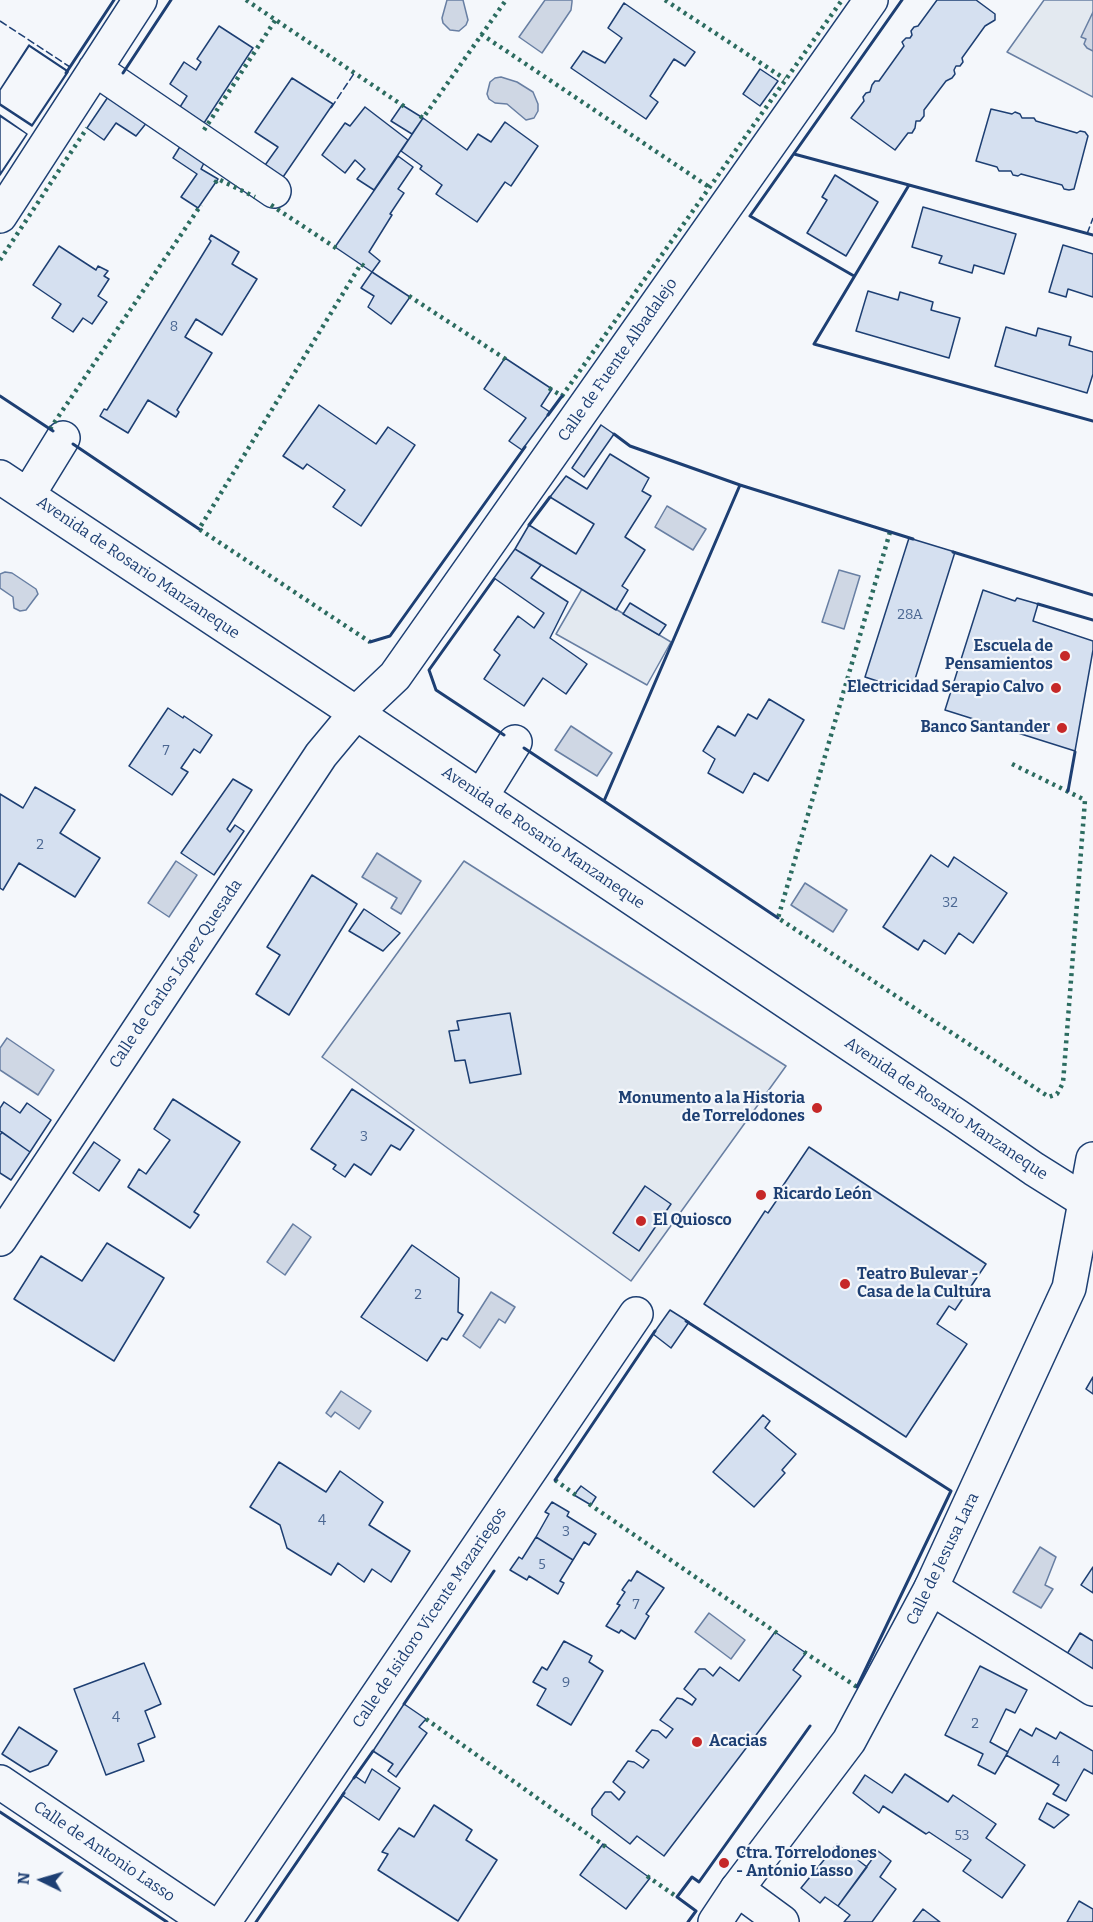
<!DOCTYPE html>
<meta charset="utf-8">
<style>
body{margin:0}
#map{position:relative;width:1093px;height:1922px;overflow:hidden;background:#f4f7fb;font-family:Bitter,serif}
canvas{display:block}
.north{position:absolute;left:12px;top:1850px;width:60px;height:60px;-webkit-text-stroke:4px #f4f7fb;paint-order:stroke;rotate:275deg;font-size:16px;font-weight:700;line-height:24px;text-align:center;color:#1d3f73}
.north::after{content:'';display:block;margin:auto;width:21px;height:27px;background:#1d3f73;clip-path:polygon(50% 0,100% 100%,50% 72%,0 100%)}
</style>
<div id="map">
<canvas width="1093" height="1922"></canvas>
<div class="north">N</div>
</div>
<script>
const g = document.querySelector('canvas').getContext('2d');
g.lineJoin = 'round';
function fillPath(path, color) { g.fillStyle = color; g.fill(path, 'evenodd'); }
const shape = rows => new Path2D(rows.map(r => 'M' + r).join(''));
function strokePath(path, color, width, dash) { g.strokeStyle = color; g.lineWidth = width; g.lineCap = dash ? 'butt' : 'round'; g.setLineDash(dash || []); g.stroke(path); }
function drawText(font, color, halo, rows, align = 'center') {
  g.font = font + ' Bitter,serif'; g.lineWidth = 4.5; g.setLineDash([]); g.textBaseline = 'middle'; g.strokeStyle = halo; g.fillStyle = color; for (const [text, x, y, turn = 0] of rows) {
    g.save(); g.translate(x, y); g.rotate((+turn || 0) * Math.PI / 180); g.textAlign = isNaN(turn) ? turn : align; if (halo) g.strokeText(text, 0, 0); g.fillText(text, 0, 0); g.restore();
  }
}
const green = shape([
 [1044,0,1093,0,1093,97,1007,52,1044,0],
 [582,589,671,642,647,685,556,634,582,589],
 [464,861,786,1066,631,1281,322,1057,464,861]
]);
fillPath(green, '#e3e9f0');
strokePath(green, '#687fa3', 1.5);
const water = shape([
 [447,0,463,0,468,20,466,25,459,31,450,30,443,23,442,18,447,0],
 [545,0,572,0,572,2,571,10,542,53,519,37,545,0],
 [1093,12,1093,51,1087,48,1084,44,1086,39,1081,37,1093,12],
 [501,77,517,82,533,92,538,104,538,111,534,118,526,120,507,104,495,103,489,99,487,94,490,82,495,78,501,77],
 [667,506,706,529,693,550,655,527,667,506],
 [839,570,860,576,844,629,822,622,839,570],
 [5,572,12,573,36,589,38,594,26,610,20,611,14,608,13,597,0,588,0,574,5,572],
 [571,726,612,753,597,776,555,750,571,726],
 [377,853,421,881,401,914,391,908,397,898,362,877,377,853],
 [176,861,197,875,169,917,148,903,176,861],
 [805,883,847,910,833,932,791,905,805,883],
 [7,1038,54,1070,38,1095,0,1070,0,1048,7,1038],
 [293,1224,311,1237,285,1275,267,1262,293,1224],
 [491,1292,515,1307,505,1323,499,1319,480,1348,463,1336,491,1292],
 [341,1391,371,1411,359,1429,335,1412,331,1417,326,1413,341,1391],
 [1040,1547,1056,1557,1045,1585,1053,1589,1041,1608,1013,1592,1040,1547],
 [709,1613,745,1640,731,1659,695,1632,709,1613]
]);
fillPath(water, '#cfd7e4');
strokePath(water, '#687fa3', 1.5);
const building = shape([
 [937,0,976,0,995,14,995,20,985,26,962,58,963,62,960,66,956,66,954,70,955,74,952,78,946,81,924,110,924,116,920,121,916,121,915,128,912,133,908,133,895,150,851,118,864,101,863,97,866,93,870,92,872,85,875,81,879,81,904,46,902,42,906,38,910,38,912,35,911,31,914,27,918,26,937,0],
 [624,3,695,52,685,66,674,59,650,96,658,102,646,119,571,68,583,51,605,63,622,38,608,28,624,3],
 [219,26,253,48,204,123,180,107,187,96,170,84,184,62,196,70,201,62,197,59,219,26],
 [29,45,68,71,32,125,0,104,0,90,29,45],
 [29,46,68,72,32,126,0,105,0,90,29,46],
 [760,69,778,81,760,106,743,94,760,69],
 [292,78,333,104,281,180,263,168,278,147,255,132,292,78],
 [110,94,148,121,136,136,116,123,104,140,87,128,110,94],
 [402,105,423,118,412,134,391,121,402,105],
 [365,107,408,140,374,190,357,179,365,169,355,160,345,173,322,155,345,123,350,126,365,107],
 [991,109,1012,114,1015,112,1020,114,1022,118,1034,118,1036,121,1077,133,1080,131,1085,132,1088,136,1074,189,1069,190,1064,189,1062,185,1021,174,1018,176,1013,175,1011,171,999,171,997,167,976,161,991,109],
 [0,115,27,134,0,174,0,115],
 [0,116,27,134,0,175,0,116],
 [423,118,467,150,478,134,491,142,505,122,538,146,511,186,505,182,477,222,436,194,442,185,420,169,422,166,401,151,423,118],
 [181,145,205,161,201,169,218,179,198,208,181,197,197,174,173,158,181,145],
 [398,156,413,167,398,189,404,193,390,214,392,215,369,252,380,261,372,272,335,247,398,156],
 [835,175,878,202,846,256,807,233,827,200,822,197,835,175],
 [923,207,1016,234,1004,274,974,265,972,273,939,263,942,256,912,247,923,207],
 [211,235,239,252,232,264,257,279,222,335,196,319,185,337,212,353,177,410,179,412,176,417,148,400,128,433,100,416,104,409,107,410,211,241,209,239,211,235],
 [1063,245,1093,254,1093,297,1068,289,1066,297,1049,292,1063,245],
 [59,246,96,270,98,266,108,271,104,276,109,279,98,296,107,302,92,324,83,318,73,332,52,318,61,304,33,285,59,246],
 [372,272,410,297,391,324,368,307,374,296,361,288,372,272],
 [868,291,898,300,900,292,933,302,931,310,960,318,949,358,856,331,868,291],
 [1006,327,1036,336,1038,328,1071,337,1069,345,1093,352,1093,374,1087,393,995,366,1006,327],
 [505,358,552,389,541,406,550,412,522,450,509,441,526,418,484,389,505,358],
 [319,405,376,444,388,427,415,445,361,526,333,507,345,490,307,464,303,469,283,456,319,405],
 [601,425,614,434,584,477,572,468,601,425],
 [610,454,649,478,642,491,651,496,625,537,645,550,622,586,628,590,616,610,515,549,529,525,576,554,594,524,550,497,566,476,587,489,610,454],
 [909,538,955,552,911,692,865,677,909,538],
 [515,549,541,565,531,578,568,602,550,638,587,664,566,694,543,678,524,706,484,679,500,655,494,650,518,616,534,628,544,613,494,578,515,549],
 [983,590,1015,601,1017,598,1038,604,1033,621,1093,641,1093,650,1075,751,945,710,983,590],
 [630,603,666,625,659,635,623,614,630,603],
 [769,699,804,720,768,781,754,773,743,793,708,773,715,759,703,751,718,726,735,736,748,714,757,719,769,699],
 [168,708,183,718,184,716,212,735,200,753,194,749,181,768,188,772,172,795,129,766,168,708],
 [233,779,252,790,227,829,230,832,235,825,244,831,214,875,181,853,233,779],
 [35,787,75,810,60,833,100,858,75,897,19,863,3,890,0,888,0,794,23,808,35,787],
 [931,855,948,867,954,857,1007,893,973,943,959,933,945,954,924,940,918,950,883,927,931,855],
 [312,875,357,904,289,1015,256,994,280,955,267,947,312,875],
 [364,909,400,933,383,951,349,931,364,909],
 [510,1013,521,1074,470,1083,465,1060,455,1061,449,1031,459,1030,457,1021,510,1013],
 [352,1089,414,1130,400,1150,391,1145,371,1175,354,1164,345,1177,333,1169,336,1165,311,1149,352,1089],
 [173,1099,240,1142,194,1212,199,1215,190,1228,128,1187,139,1169,146,1174,170,1140,154,1129,173,1099],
 [4,1102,20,1113,27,1103,51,1120,30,1152,0,1131,0,1108,4,1102],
 [2,1132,30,1152,11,1180,0,1173,0,1135,2,1132],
 [94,1142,120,1160,99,1191,73,1173,94,1142],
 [809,1147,986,1264,955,1310,949,1306,937,1324,967,1344,906,1437,704,1304,765,1211,768,1213,781,1194,778,1193,809,1147],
 [645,1186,671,1204,639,1251,613,1233,645,1186],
 [107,1243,164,1278,114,1361,14,1299,41,1256,82,1281,107,1243],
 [412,1245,459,1278,458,1312,463,1315,447,1340,442,1338,427,1361,361,1317,412,1245],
 [670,1310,689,1322,671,1348,653,1334,670,1310],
 [1093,1377,1093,1394,1086,1389,1093,1377],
 [763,1415,770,1421,765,1428,796,1454,782,1470,785,1473,754,1507,713,1472,763,1415],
 [279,1462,326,1492,340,1471,383,1502,369,1525,410,1551,391,1582,372,1569,364,1582,338,1563,331,1575,287,1548,280,1525,250,1507,279,1462],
 [581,1486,596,1497,591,1505,574,1495,581,1486],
 [552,1502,569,1512,567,1516,596,1534,589,1545,584,1542,573,1560,536,1537,549,1514,545,1512,552,1502],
 [536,1537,573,1560,560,1581,564,1583,558,1594,529,1576,527,1580,510,1570,519,1557,522,1559,536,1537],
 [1093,1567,1093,1593,1081,1585,1093,1567],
 [637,1571,664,1588,646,1614,649,1616,635,1639,621,1630,619,1633,606,1626,620,1605,617,1604,625,1592,622,1590,624,1587,629,1580,631,1581,637,1571],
 [775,1632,806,1653,793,1670,801,1676,664,1856,637,1836,630,1844,592,1815,592,1809,605,1792,611,1792,619,1800,625,1792,613,1782,628,1761,634,1762,643,1768,649,1760,636,1751,652,1730,658,1731,666,1738,673,1729,660,1720,677,1698,682,1699,692,1705,696,1699,684,1689,699,1669,705,1669,713,1676,720,1667,739,1681,775,1632],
 [1080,1633,1093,1641,1093,1671,1067,1654,1080,1633],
 [564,1641,592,1656,589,1662,603,1671,571,1725,537,1705,546,1689,533,1682,542,1667,547,1670,564,1641],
 [144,1663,161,1704,145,1711,155,1737,138,1744,144,1761,106,1775,74,1689,144,1663],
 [980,1666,1027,1690,1015,1713,1006,1709,990,1742,1008,1752,995,1774,978,1765,983,1754,945,1735,980,1666],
 [404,1704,426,1719,419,1727,427,1733,396,1777,388,1771,393,1764,373,1751,404,1704],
 [19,1727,57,1751,48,1765,30,1772,2,1754,19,1727],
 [1036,1728,1056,1739,1060,1732,1093,1751,1093,1774,1084,1769,1066,1801,1053,1794,1059,1785,1006,1755,1020,1729,1032,1736,1036,1728],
 [372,1769,400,1788,379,1820,342,1795,355,1776,365,1783,372,1769],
 [905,1774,948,1802,953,1795,996,1824,986,1838,1025,1865,1002,1898,963,1871,971,1860,929,1832,926,1834,883,1806,879,1813,853,1793,865,1775,892,1793,905,1774],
 [1047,1803,1069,1815,1054,1828,1039,1819,1047,1803],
 [434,1805,472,1830,466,1840,497,1860,458,1921,378,1870,388,1854,382,1852,399,1828,414,1837,434,1805],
 [603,1844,650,1878,626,1909,580,1875,603,1844],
 [837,1844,867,1867,838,1906,825,1897,820,1903,801,1888,837,1844],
 [878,1851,891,1861,880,1877,896,1889,872,1922,844,1922,850,1915,838,1906,878,1851],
 [1079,1901,1093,1909,1093,1922,1067,1922,1079,1901],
 [923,1909,940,1922,913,1922,923,1909]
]);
fillPath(building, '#d5e0f0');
strokePath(building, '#1d3f73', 1.5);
const minor = shape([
 [95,69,274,191],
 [0,216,140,0],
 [0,477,356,713,957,1116,1034,1169,1093,1206],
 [28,495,63,438],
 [481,797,515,742],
 [0,1239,321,755,356,713,395,676,871,0],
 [931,1588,1093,1689],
 [0,1782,208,1922],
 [737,1889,782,1922],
 [224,1922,636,1314]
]);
const major = shape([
 [715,1922,737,1889,849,1741,931,1588,1069,1288,1093,1159]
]);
strokePath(minor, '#1d3f73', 36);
strokePath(major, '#1d3f73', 36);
strokePath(minor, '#f4f7fb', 33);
strokePath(major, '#f4f7fb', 33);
strokePath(shape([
 [246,0,405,107],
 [665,0,785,79],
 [481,34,709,187],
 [420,116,423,118,506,0],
 [204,130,276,19],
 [215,183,218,179,255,197],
 [271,205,339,250],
 [0,260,87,128],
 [364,266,361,264,199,529,370,642],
 [409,296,507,360],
 [549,388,562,396,842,0],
 [50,429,201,205],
 [890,532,778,918,1049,1097,1057,1094,1063,1083,1085,800,1012,764],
 [555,1480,577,1496],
 [589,1504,777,1633],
 [804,1652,857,1687],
 [426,1719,606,1847],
 [647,1876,677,1897]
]), '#2c6c60', 4.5, [3, 4.5]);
strokePath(shape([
 [0,21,70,67],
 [331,108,355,72],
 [1087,234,1093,218]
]), '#1d3f73', 1.5, [8, 3]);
strokePath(shape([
 [66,73,114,0],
 [123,73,171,0],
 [794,154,909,185],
 [1093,235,909,185,814,344,1093,421],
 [854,276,750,216,902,0],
 [0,396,53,431],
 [548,415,562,396],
 [614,434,630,446,740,485,604,801,778,918],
 [73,444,199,529],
 [740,485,913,539],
 [529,525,550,497],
 [953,552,1093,595],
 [494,579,429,670,436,690,504,735],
 [1038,604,1093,620],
 [370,642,390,636,525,447],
 [524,748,604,801],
 [1068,791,1075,752],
 [686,1321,951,1491,857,1687],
 [555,1480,655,1331],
 [404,1704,494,1571],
 [354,1778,373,1751],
 [0,1812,167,1922],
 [256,1922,344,1793],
 [688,1922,696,1911,677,1897,692,1877,699,1882,810,1726]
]), '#1d3f73', 3);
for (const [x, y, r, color] of [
 [1065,656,6,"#c62828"],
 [1056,688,6,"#c62828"],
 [1062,728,6,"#c62828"],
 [817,1108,6,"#c62828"],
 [761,1195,6,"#c62828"],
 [641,1221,6,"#c62828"],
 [845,1284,6,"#c62828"],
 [697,1742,6,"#c62828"],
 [724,1863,6,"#c62828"]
]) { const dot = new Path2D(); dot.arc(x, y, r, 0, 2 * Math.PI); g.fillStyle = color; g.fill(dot); strokePath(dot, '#f4f7fb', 2); }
drawText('14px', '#4b6792', null, [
 ["8",174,327],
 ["28A",910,615],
 ["7",166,751],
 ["2",40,845],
 ["32",950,903],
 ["3",364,1137],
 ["2",418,1295],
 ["4",322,1521],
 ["3",566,1532],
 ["5",542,1565],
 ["7",636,1605],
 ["9",566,1683],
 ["4",116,1718],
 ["2",975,1724],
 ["4",1056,1762],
 ["53",962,1836]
]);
drawText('16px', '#1d3f73', '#f4f7fb', [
 ["Calle de Fuente Albadalejo",618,360,-55],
 ["Avenida de Rosario Manzaneque",138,568,34],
 ["Avenida de Rosario Manzaneque",543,838,34],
 ["Calle de Carlos López Quesada",176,974,-56],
 ["Avenida de Rosario Manzaneque",946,1109,34],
 ["Calle de Jesusa Lara",943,1559,-64],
 ["Calle de Isidoro Vicente Mazariegos",430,1618,-56],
 ["Calle de Antonio Lasso",104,1852,34]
]);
drawText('bold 16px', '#1d3f73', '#f4f7fb', [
 ["Escuela de",1053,647,"right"],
 ["Pensamientos",1053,665,"right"],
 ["Electricidad Serapio Calvo",1044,688,"right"],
 ["Banco Santander",1050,728,"right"],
 ["Monumento a la Historia",805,1099,"right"],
 ["de Torrelodones",805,1117,"right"],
 ["Ricardo León",773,1195],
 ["El Quiosco",653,1221],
 ["Teatro Bulevar -",857,1275],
 ["Casa de la Cultura",857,1293],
 ["Acacias",709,1742],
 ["Ctra. Torrelodones",736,1854],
 ["- Antonio Lasso",736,1872]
], 'left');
</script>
